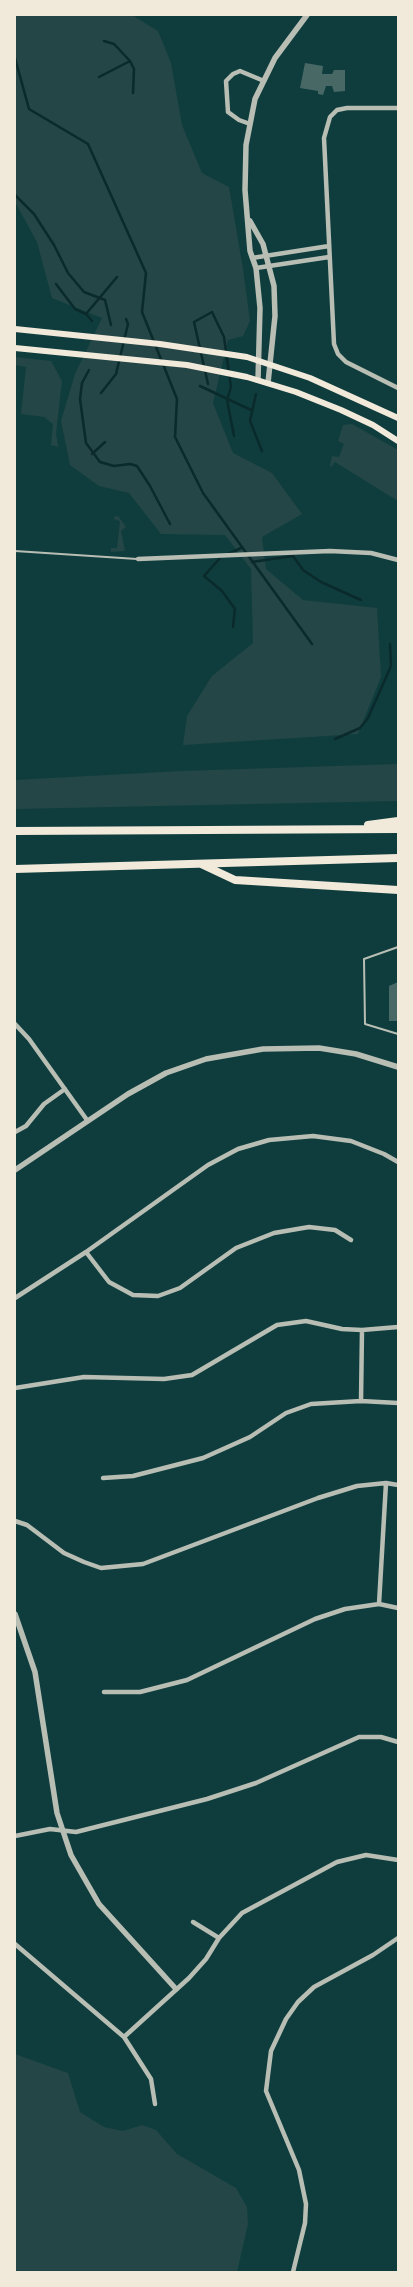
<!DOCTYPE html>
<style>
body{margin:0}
#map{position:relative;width:413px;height:2287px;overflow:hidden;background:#0f3d3e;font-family:Overpass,sans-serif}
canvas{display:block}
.frame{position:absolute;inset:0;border:16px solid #f1e9da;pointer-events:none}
</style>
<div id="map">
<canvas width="413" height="2287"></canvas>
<div class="frame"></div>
</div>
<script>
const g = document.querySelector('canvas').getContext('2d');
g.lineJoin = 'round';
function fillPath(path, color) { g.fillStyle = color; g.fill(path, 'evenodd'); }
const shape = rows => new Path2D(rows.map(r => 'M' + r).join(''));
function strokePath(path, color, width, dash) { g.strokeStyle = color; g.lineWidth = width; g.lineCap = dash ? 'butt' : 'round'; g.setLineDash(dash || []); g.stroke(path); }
fillPath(shape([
 [15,15,132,15,158,31,171,63,182,125,202,173,229,187,243,269,250,321,243,336,228,340,213,403,233,453,272,473,302,514,262,537,266,569,303,600,377,608,381,677,358,734,183,745,187,716,212,676,253,643,251,569,225,535,161,534,129,493,99,486,70,465,61,421,75,374,102,318,52,298,37,242,15,202],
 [15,357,51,361,62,381,56,433,58,447,51,445,53,424,44,417,21,414,26,367,15,365],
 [352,424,398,450,398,501,335,462,331,467,330,466,332,456,339,457,344,444,338,441,343,425],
 [118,516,126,527,121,531,125,551,111,552,111,548,117,548,120,521,114,519,114,517],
 [398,764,398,801,15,809,15,780,181,771],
 [15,2054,68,2073,80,2112,104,2127,123,2131,142,2125,156,2130,177,2154,236,2188,247,2207,248,2224,237,2272,15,2272]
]), '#244646');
strokePath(shape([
 [104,41,114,44,130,61,134,69,133,93],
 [15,58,29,109,88,144,146,273,142,312,177,399,175,437,203,493,312,644],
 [99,77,130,61],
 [15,195,34,214,54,245,68,273,84,292,105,300,111,325],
 [56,284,75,309,86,314,92,321],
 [86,314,117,277],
 [89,370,82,383,80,399,86,443,100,462,114,466,130,464,137,466,150,486,170,524],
 [208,384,194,322,212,312,224,337,231,387,227,400,234,436],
 [200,386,251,410],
 [101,393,116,374,128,324,126,319],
 [256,394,250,421,262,451],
 [92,454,105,442],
 [228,554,241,548],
 [221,557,204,576,222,591,235,609,233,627],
 [252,562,293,556,303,570,321,582,361,600],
 [335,739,360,728,368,718,391,666,390,644]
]), '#0a2a2b', 2.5);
fillPath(shape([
 [305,63,323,66,322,74,332,74,334,70,345,70,345,91,334,92,332,86,326,86,323,95,318,94,318,91,300,88],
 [398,982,398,1021,389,1021,389,986]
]), '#486865');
strokePath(shape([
 [15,551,137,559],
 [398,947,364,959,365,1024,398,1034]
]), '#b8beb3', 2);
strokePath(shape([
 [398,108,347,108,337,110,330,117,324,138,334,344,338,354,346,362,398,388],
 [250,124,239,120,228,112,226,81,233,74,240,71,264,81],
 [252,258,329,246],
 [256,268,329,257],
 [138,559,330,551,371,553,398,560],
 [15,1024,29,1039,87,1120],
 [15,1132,26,1126,44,1104,65,1089],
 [86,1252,109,1282,133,1295,158,1296,180,1288,236,1248,274,1233,309,1227,335,1230,351,1240],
 [15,1298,86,1252,208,1165,238,1149,269,1140,313,1136,351,1141,384,1154,398,1162],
 [15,1388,84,1377,164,1379,192,1375,277,1325,306,1321,342,1329,362,1330,398,1327],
 [361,1401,362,1330],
 [103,1478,133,1476,203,1458,250,1437,286,1413,311,1404,361,1401,398,1403],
 [15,1521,27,1525,64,1553,84,1562,101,1568,143,1564,318,1498,357,1486,386,1483,398,1485],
 [379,1604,386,1483],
 [104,1692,140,1692,187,1680,315,1619,345,1609,379,1604,398,1608],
 [15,1836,50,1829,76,1832,207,1799,256,1783,359,1737,381,1737,398,1742],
 [193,1922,219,1938],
 [15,1944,124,2037,151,2079,155,2104],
 [124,2037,189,1978,206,1959,219,1938,242,1913,337,1862,366,1855,398,1860],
 [293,2272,305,2223,306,2204,299,2170,266,2091,271,2051,286,2019,298,2002,314,1987,373,1955,398,1938]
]), '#b8beb3', 4.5);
strokePath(shape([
 [250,221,263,244,274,286,275,316,268,383],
 [258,380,260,308,256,268,250,251,245,190,246,145,255,99,275,58,307,15],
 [15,1170,128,1094,166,1073,206,1059,263,1049,319,1048,356,1054,398,1067],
 [15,1614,35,1672,57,1813,71,1855,99,1904,176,1989]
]), '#b8beb3', 5.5);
strokePath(shape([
 [15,329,160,344,247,357,310,378,398,418],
 [15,348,187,365,247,377,296,392,341,410,373,425,398,441]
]), '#f1e9da', 6);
strokePath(shape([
 [368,825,398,821],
 [15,831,398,829],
 [201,864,235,880,398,890],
 [15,869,398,858]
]), '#f1e9da', 8);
</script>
